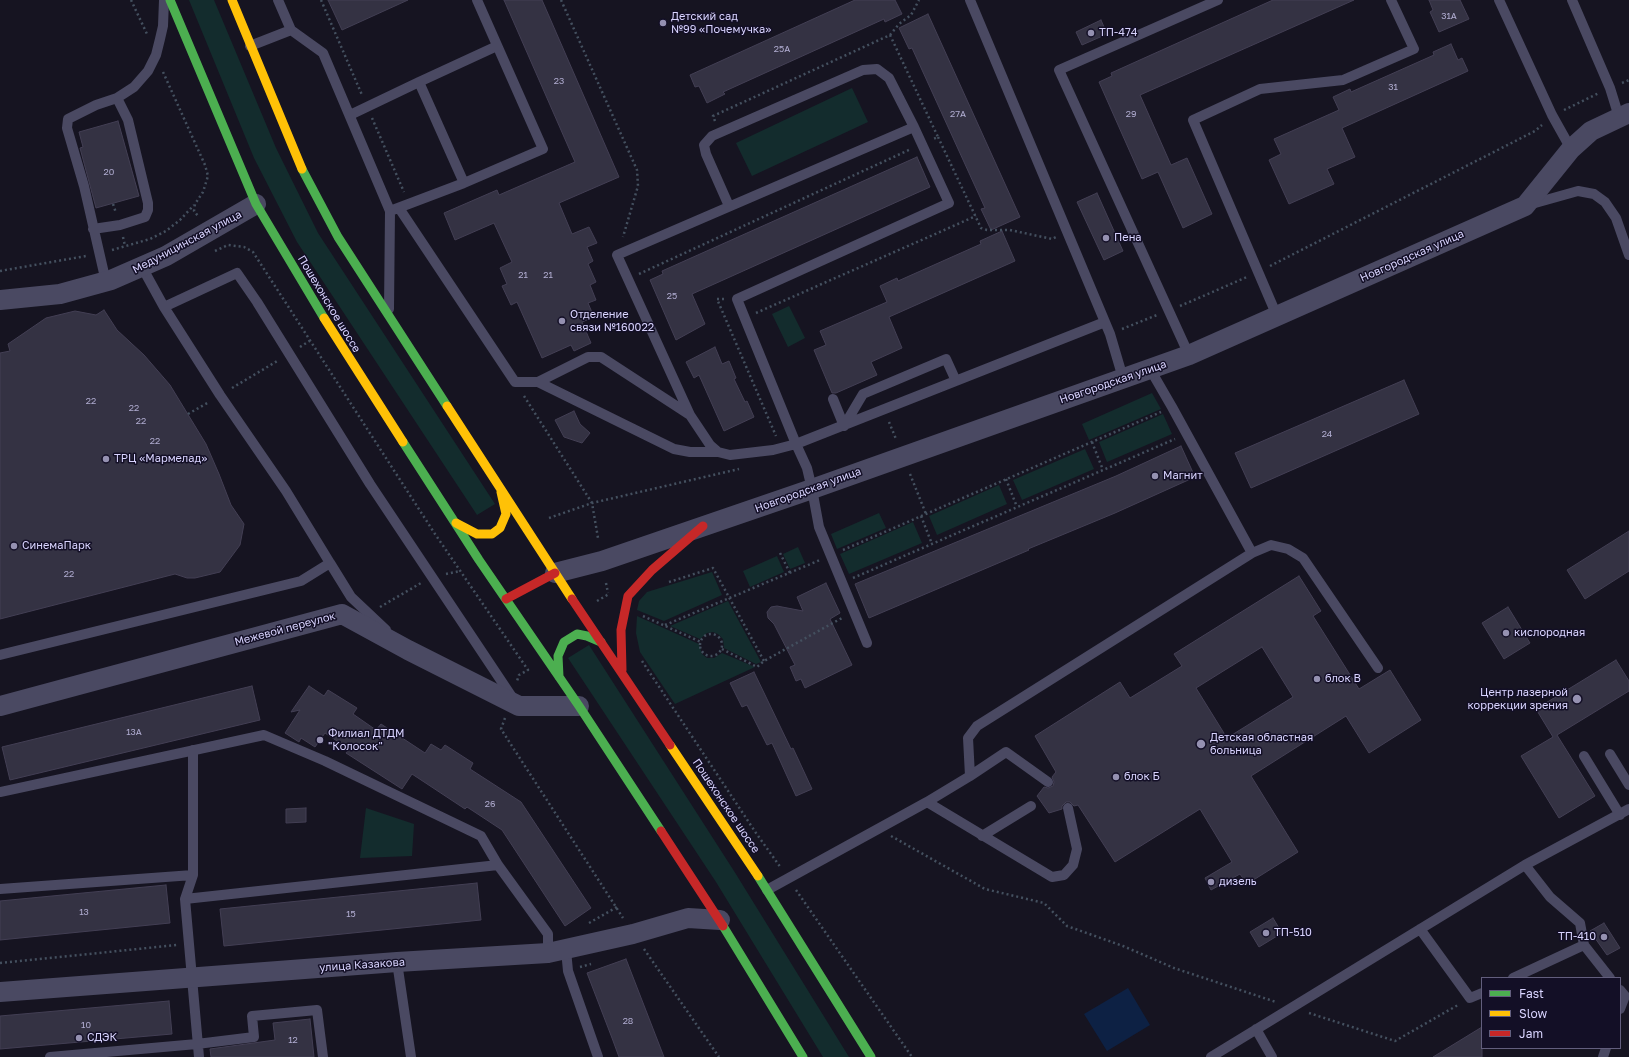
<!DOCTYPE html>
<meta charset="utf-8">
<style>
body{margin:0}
#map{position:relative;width:1629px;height:1057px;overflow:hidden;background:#161421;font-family:"Golos Text",sans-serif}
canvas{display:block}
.legend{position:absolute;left:1481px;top:977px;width:140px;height:72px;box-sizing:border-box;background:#130f26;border:1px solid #625e7d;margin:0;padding:5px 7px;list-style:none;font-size:12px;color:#d9d4ff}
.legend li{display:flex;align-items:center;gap:8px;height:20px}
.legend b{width:20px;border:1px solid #625e7d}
</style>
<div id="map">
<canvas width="1629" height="1057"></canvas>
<ul class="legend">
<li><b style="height:5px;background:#4caf50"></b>Fast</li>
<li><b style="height:5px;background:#ffc107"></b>Slow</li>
<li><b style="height:5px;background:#c62828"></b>Jam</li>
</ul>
</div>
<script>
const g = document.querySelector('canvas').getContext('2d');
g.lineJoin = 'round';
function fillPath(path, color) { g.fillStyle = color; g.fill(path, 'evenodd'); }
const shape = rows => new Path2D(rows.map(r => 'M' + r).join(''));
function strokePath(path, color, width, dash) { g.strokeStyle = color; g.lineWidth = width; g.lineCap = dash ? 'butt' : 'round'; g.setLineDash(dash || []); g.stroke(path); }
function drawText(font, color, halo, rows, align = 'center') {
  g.font = font + ' "Golos Text",sans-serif'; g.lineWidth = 3; g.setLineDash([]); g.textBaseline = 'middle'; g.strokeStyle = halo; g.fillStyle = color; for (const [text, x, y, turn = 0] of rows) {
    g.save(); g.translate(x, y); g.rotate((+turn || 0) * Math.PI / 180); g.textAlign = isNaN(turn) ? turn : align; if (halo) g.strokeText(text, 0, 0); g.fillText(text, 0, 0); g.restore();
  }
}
fillPath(shape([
 [189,0,214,0,276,148,318,233,495,504,477,515,297,242,254,158],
 [852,88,868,122,752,176,736,143],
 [789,306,805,338,788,347,772,314],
 [1152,393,1161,409,1089,440,1082,424],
 [1163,414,1172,434,1107,462,1099,442],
 [1085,449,1094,469,1022,500,1013,480],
 [999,485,1007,504,937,535,929,516],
 [879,513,886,528,837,549,831,534],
 [913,522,922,543,849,574,840,554],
 [798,547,805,563,790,569,783,554],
 [777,556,784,572,750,587,743,571],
 [712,572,722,595,664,621,637,610,639,601,647,592],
 [728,601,761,662,756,664,724,648,723,639,718,634,713,632,707,633,700,639,670,626],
 [637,616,699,644,702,654,707,658,714,658,722,653,755,667,675,704,640,652,636,633],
 [589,645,734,871,849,1057,823,1057,716,882,568,658],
 [366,808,414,824,412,856,360,858]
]), '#132c2d');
fillPath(shape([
 [1128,988,1150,1025,1107,1051,1084,1014]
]), '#0d2144');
const building = shape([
 [328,0,408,0,342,30,328,0],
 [504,0,542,0,619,177,559,203,572,234,589,227,597,243,587,247,593,261,588,264,596,282,590,285,596,300,588,303,594,317,582,322,591,343,574,351,571,345,542,358,517,302,511,305,502,286,507,284,500,268,512,262,494,223,455,240,444,213,497,190,499,195,575,162,504,0],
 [855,0,895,0,902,14,885,22,884,19,723,92,725,94,707,103,699,86,695,87,690,75,855,0],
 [1273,0,1354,0,1140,95,1171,165,1187,158,1212,214,1183,228,1158,172,1142,179,1099,82,1112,76,1111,73,1273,0],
 [1429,0,1460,0,1469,19,1439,32,1430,12,1433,10,1429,0],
 [928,14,1020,217,991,230,981,209,985,208,912,48,909,49,899,28,928,14],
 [1101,20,1107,34,1082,45,1076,32,1101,20],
 [1451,44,1458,60,1462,58,1468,71,1342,128,1355,157,1327,169,1334,184,1289,204,1269,160,1281,154,1274,139,1339,110,1333,97,1350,89,1351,92,1434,55,1433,52,1451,44],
 [118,121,139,196,96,208,80,148,83,147,79,132,118,121],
 [917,157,930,187,692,294,705,324,676,340,650,280,663,274,662,271,917,157],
 [1097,193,1123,251,1104,260,1077,202,1097,193],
 [1002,231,1015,261,889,317,902,348,871,362,877,375,836,393,832,393,814,350,826,345,820,331,887,302,880,286,897,278,898,281,981,244,980,241,1002,231],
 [104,310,117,330,144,355,170,385,206,444,219,474,231,505,244,524,240,545,220,572,195,578,187,578,175,574,0,619,0,353,10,351,8,344,46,318,75,311,96,315,104,310],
 [715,347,722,364,729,361,736,378,734,379,745,402,747,401,754,417,724,431,699,375,694,378,686,362,715,347],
 [1404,380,1419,414,1251,488,1235,453,1404,380],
 [574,411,580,424,590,433,582,443,564,437,555,420,574,411],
 [1181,446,1195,477,1115,513,1028,549,1029,550,869,618,855,584,1116,476,1181,446],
 [1629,531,1629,571,1585,599,1567,570,1629,531],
 [1299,576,1321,611,1313,616,1359,689,1390,670,1421,720,1369,753,1346,716,1251,776,1298,852,1247,884,1240,874,1211,890,1205,878,1232,862,1200,809,1115,862,1078,805,1074,806,1070,802,1066,802,1062,806,1062,809,1049,813,1037,796,1044,787,1048,788,1053,786,1054,782,1052,777,1056,772,1035,736,1120,682,1130,698,1182,666,1174,654,1299,576],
 [1262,647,1293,697,1227,738,1196,688,1262,647],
 [826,583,840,613,830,619,852,665,805,688,801,679,796,681,790,667,795,665,774,624,768,618,767,612,771,607,777,606,803,611,797,597,826,583],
 [1508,607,1530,643,1504,659,1482,623,1508,607],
 [1616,660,1629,681,1629,691,1557,735,1595,796,1559,818,1521,756,1553,737,1536,709,1616,660],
 [754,672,791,749,793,748,812,789,796,796,772,743,767,745,747,705,742,707,730,683,754,672],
 [252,686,260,720,10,780,2,747,252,686],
 [309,686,324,696,328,690,357,708,353,714,376,730,381,724,425,753,431,744,441,750,445,745,473,763,470,769,521,802,591,908,565,926,502,830,467,807,465,809,412,774,402,789,346,753,349,749,325,733,315,747,301,738,299,742,285,733,300,710,291,712,309,686],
 [306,808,306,822,286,823,286,809,306,808],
 [477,883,481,920,224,946,220,909,477,883],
 [166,885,170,923,0,940,0,901,166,885],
 [1273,918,1282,933,1259,947,1250,932,1273,918],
 [1604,923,1620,948,1607,955,1590,931,1604,923],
 [626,959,664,1057,619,1057,612,1038,587,973,626,959],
 [169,1001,172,1034,0,1049,0,1016,169,1001],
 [310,1019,314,1057,211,1057,210,1049,275,1040,273,1023,310,1019],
 [1482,1027,1482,1057,1433,1057,1482,1027]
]);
fillPath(building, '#343243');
strokePath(building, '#433f54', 1);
strokePath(shape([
 [131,0,147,34],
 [321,0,362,95],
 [561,0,637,170,638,186,623,237],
 [890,35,899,24,911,15,919,0],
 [163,72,205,165,208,176,203,192,195,204,194,211,198,216],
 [1622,83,1629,80],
 [1564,110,1599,93],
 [372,118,404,192],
 [715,121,713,116,890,35,938,137,933,139],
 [938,137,981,228,987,230,1010,230,1052,239,1056,237],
 [113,204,116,213],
 [123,237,125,246],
 [112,250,150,239,166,231,180,220,194,205],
 [215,251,228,245,244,247,253,252,435,534,528,670,519,675,517,681],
 [1270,266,1535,131,1542,125],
 [0,271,86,256],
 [639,274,911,149],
 [724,299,717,299,776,436],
 [1180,306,1247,277],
 [756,313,976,216],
 [1122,329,1157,315],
 [300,347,311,340],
 [232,388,279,360],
 [524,396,592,503,598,538],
 [188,414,209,402],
 [889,422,896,439],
 [1092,442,1103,470],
 [910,474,926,514],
 [1006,479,1017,507],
 [921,516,932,544],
 [549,518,592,503,739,469],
 [843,550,1161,412],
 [780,553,790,573],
 [446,574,460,571],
 [853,578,1175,439],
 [669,582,713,568,764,661],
 [606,583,608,593],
 [597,601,609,594],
 [380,607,421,583],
 [643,616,701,642],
 [665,625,820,560],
 '700 645a11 11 0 1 1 22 0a11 11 0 1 1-22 0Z',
 [722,649,757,667,764,661,842,618],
 [642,661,756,833,781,868],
 [505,718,501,729,623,918],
 [891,836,985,889,1044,903,1067,926,1123,946,1174,968,1276,1002],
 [796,890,912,1057],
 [589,923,617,907],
 [644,949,719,1057],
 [0,963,177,945],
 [580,967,591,964],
 [1309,1013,1395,1041,1458,1005]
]), '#44505f', 2.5, [2, 3]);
strokePath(shape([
 [278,0,291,30,323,53,390,211],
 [970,0,1110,334,1123,378],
 [1499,0,1552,115,1571,149],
 [1572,0,1610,88,1619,117],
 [250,46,291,30],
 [419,82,497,46],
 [350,115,419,82,464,183],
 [1528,205,1578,191,1594,194,1605,202,1616,218,1629,255],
 [729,206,706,154,704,145,712,136,863,70,877,69,889,78,914,127],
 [399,208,515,382,538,382,674,449,690,452,718,452],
 [93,229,120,225,145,217,148,210,148,203,128,120,117,98],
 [106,282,84,186,67,128,68,119,96,105,117,98,134,87,148,71,156,55,160,39,163,26,164,0],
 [164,307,237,273,257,302,370,484,514,700],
 [389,309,390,211,464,183,543,149,477,0],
 [1277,316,1193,120,1260,89,1343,80,1414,49,1391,0],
 [1189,355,1059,70,1218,0],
 [538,382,588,357,601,357,690,415],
 [833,399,844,426],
 [844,426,863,394,946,359,956,381],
 [1252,553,1271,545,1288,549,1303,558,1378,668],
 [330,563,351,597,386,630],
 [867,643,819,527,812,489,807,468,796,444,737,299,949,203,914,127,617,255,690,415,710,445,718,452,730,455,773,450,796,444,1105,322],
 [0,655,301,581,330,563,286,491,220,395,164,307,142,267],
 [1610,754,1629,785],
 [1584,756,1620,815],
 [970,776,1006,752,1048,782],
 [0,792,264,735,325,761,481,836,498,865,548,934,548,953],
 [927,802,1052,877,1064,875,1073,865,1077,849,1068,808],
 [982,836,1031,806],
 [1525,865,1550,897,1580,923,1584,945,1610,978],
 [193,875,193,750],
 [0,889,193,875,185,899,199,1057],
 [767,890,927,802,970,776,968,738,977,726,1252,553,1172,407,1150,369],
 [185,899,498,865],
 [1420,929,1470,998,1482,993],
 [566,950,568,971,598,1057],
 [397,962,411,1057],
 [1513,978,1584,945],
 [1620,990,1625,996,1620,1009],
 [1256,1029,1272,1057],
 [50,1057,197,1044,254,1037,252,1016,317,1010,323,1057],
 [1211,1057,1525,865,1629,809],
 [1603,1057,1606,1048]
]), '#4a4962', 10);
strokePath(shape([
 [0,300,60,294,111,280,166,256,256,204],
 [555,573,602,561,812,489,1189,355,1525,206,1571,149,1591,131,1629,113],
 [0,706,342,614,408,650,519,706,579,706],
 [0,992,397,962,548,953,633,934,688,918,720,920]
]), '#4a4962', 20);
strokePath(shape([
 [170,0,256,204,324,318],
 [302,169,338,237,447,406],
 [403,442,479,560,579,706,661,831],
 [559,677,558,656,564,642,577,634,587,636,601,642],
 [758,876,871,1057],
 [723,926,803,1057]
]), '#4caf50', 9);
strokePath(shape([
 [232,0,302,169],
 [324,318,403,442],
 [447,406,572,599],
 [456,523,477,534,492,534,500,528,506,514,501,492],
 [670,745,758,876]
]), '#ffc107', 9);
strokePath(shape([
 [506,599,555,573],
 [572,599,670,745],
 [622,670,621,630,628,596,652,570,703,526],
 [661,831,723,926]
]), '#c62828', 9);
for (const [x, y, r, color] of [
 [663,23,4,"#9591b1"],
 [1091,33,4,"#9591b1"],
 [1106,238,4,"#9591b1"],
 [562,321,4,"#9591b1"],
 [106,459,4,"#9591b1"],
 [1155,476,4,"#9591b1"],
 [14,546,4,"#9591b1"],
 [1506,633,4,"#9591b1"],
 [1317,679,4,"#9591b1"],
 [1577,699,5,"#9591b1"],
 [320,740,4,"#9591b1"],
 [1201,744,5,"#9591b1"],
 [1116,777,4,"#9591b1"],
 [1211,882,4,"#9591b1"],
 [1266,933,4,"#9591b1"],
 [1604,937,4,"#9591b1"],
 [79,1038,4,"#9591b1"]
]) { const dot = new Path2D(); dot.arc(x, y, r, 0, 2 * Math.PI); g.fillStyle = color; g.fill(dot); strokePath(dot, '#130f26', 1.5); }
drawText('9px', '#b0acd0', null, [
 ["31А",1449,16],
 ["25А",782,49],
 ["23",559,81],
 ["31",1393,87],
 ["27А",958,114],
 ["29",1131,114],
 ["20",109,172],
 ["21",523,275],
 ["21",548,275],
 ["25",672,296],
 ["22",91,401],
 ["22",134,408],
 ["22",141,421],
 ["24",1327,434],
 ["22",155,441],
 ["22",69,574],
 ["13А",134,732],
 ["26",490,804],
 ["13",84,912],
 ["15",351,914],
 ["28",628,1021],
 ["10",86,1025],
 ["12",293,1040]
]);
drawText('11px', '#d9d4ff', '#130f26', [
 ["Детский сад",671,17],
 ["№99 «Почемучка»",671,30],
 ["ТП-474",1099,33],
 ["Пена",1114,238],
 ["Отделение",570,315],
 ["связи №160022",570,328],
 ["ТРЦ «Мармелад»",114,459],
 ["Магнит",1163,476],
 ["СинемаПарк",22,546],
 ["кислородная",1514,633],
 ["блок В",1325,679],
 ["Центр лазерной",1568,693,"right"],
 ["коррекции зрения",1568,706,"right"],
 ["Филиал ДТДМ",328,734],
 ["\"Колосок\"",328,747],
 ["Детская областная",1210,738],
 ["больница",1210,751],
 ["блок Б",1124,777],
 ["дизель",1219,882],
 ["ТП-510",1274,933],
 ["ТП-410",1596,937,"right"],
 ["СДЭК",87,1038]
], 'left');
drawText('11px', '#d9d4ff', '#130f26', [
 ["Медуницинская улица",187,242,-28],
 ["Новгородская улица",1412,256,-24],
 ["Пошехонское шоссе",329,304,59],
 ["Новгородская улица",1113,382,-19],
 ["Новгородская улица",808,490,-20],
 ["Межевой переулок",285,629,-15],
 ["Пошехонское шоссе",726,806,56],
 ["улица Казакова",362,965,-4]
]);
</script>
